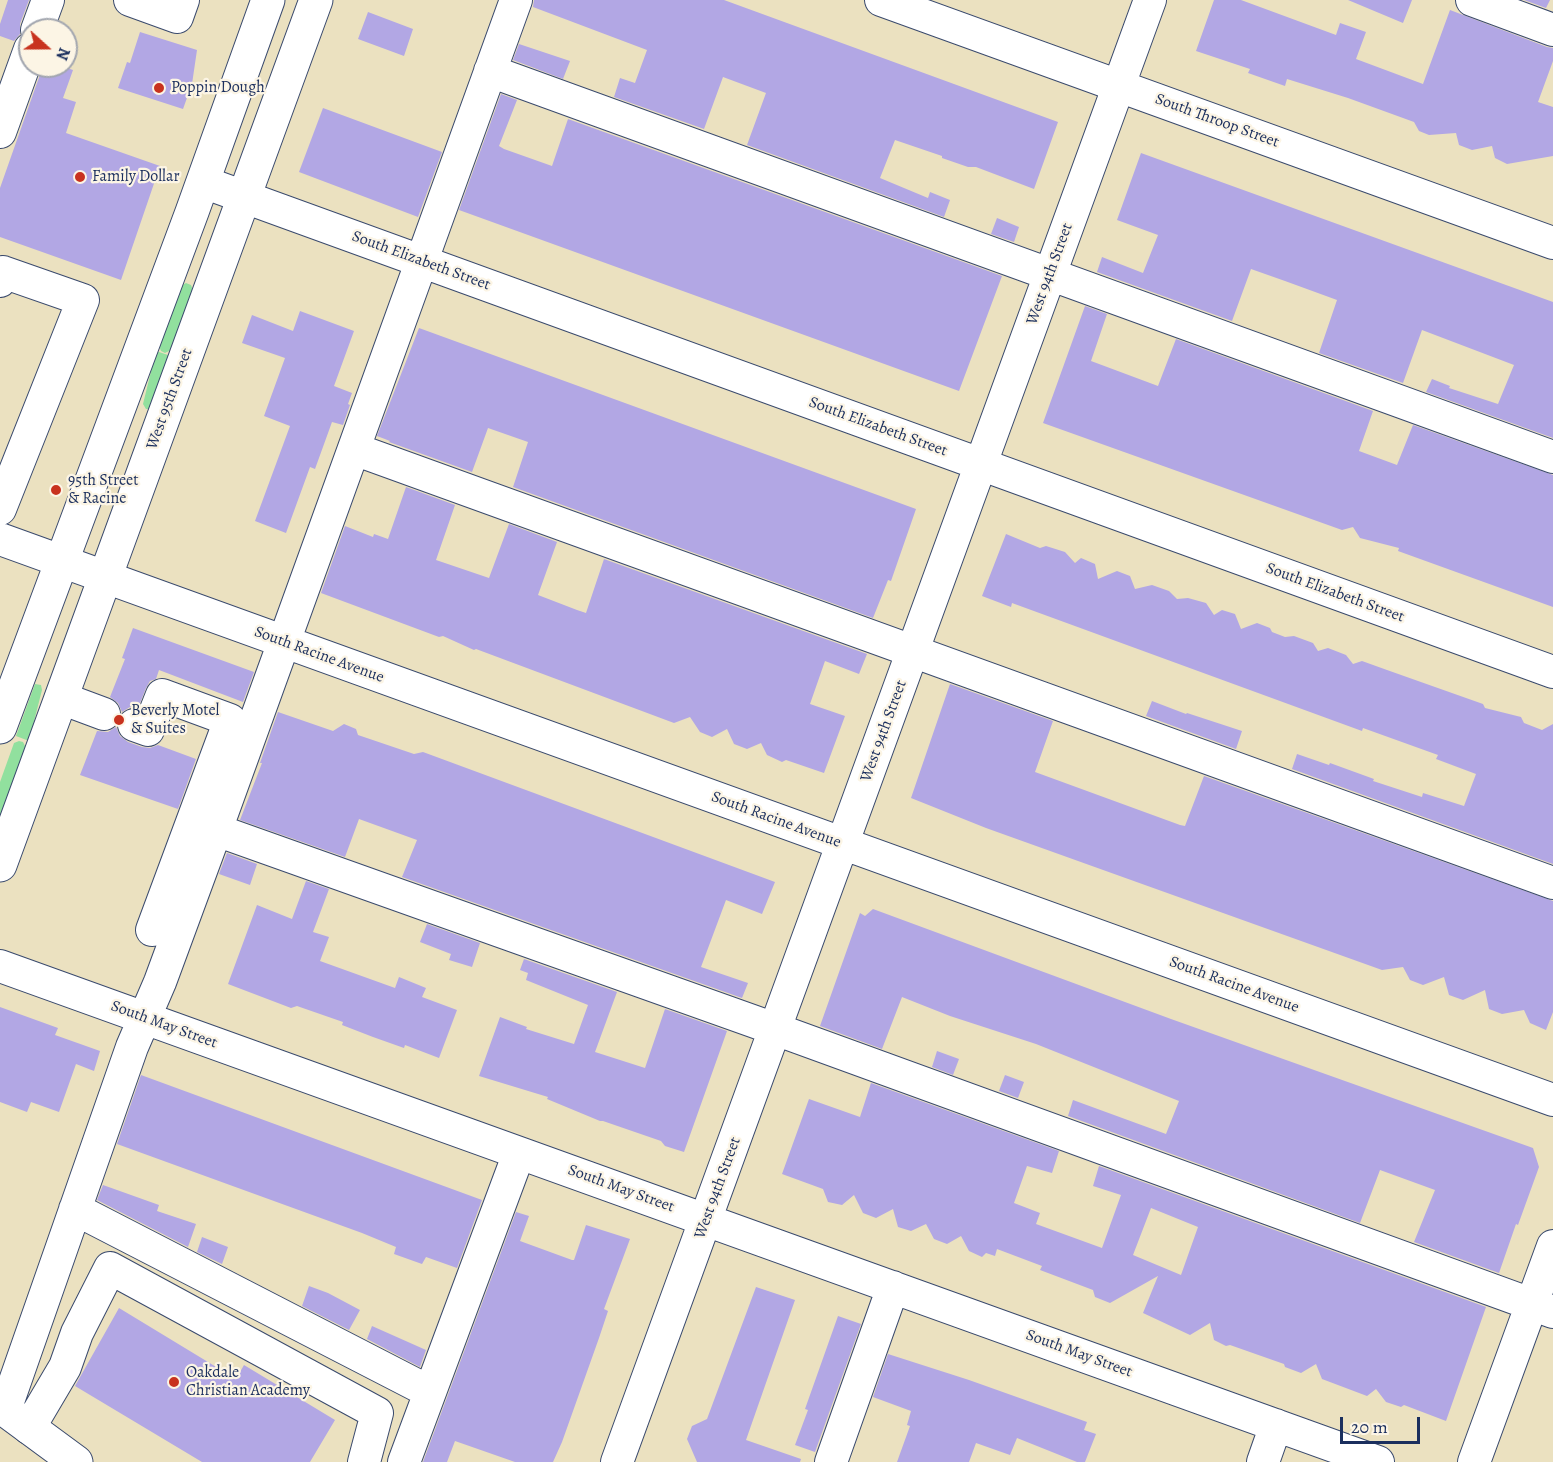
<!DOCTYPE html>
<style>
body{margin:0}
#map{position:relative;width:1553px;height:1462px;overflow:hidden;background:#ebe1c0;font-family:Alegreya,serif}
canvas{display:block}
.north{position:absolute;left:18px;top:18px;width:60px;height:60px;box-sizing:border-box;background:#fcf5e5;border:2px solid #a2a6af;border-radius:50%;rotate:111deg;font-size:16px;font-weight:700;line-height:24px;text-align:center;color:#1b2f5e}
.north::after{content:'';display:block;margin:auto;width:21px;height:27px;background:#c8321e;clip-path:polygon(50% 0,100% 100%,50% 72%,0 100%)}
.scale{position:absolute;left:1340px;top:1417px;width:80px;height:27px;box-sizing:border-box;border:3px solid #1b2f5e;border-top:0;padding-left:8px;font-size:18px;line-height:21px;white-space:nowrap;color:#1b2f5e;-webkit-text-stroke:4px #fcf5e5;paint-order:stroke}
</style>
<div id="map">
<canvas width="1553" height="1462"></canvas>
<div class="north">N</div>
<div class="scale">20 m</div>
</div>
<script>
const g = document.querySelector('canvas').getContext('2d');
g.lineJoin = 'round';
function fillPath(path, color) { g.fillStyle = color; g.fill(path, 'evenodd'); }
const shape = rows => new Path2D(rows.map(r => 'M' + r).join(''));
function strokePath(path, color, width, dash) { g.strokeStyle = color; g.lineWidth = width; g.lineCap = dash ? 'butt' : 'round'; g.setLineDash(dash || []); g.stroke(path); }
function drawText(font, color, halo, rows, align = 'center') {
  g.font = font + ' Alegreya,serif'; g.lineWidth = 4.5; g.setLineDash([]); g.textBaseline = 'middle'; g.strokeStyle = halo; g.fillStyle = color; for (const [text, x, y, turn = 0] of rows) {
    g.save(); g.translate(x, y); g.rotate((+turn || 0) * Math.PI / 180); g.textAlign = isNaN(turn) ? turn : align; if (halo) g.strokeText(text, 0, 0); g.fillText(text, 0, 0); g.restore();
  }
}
fillPath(shape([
 [186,283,191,285,193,290,171,350,165,353,161,351,159,346,181,286],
 [156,351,171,356,150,409,146,409,143,404],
 [35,684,41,685,42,690,29,741,16,736],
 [19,741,23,742,26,748,0,819,0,782,14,743]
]), '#91e09e');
fillPath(shape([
 [8,0,29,0,20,24,20,34,14,41,0,36,0,24],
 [534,0,724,0,1058,122,1034,189,976,167,968,167,942,158,942,156,895,140,880,178,928,198,930,192,950,200,944,217,747,145,766,93,723,77,704,129,614,97,620,78,635,83,647,50,533,7],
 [1214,0,1241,0,1336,35,1340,23,1366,32,1356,59,1423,84,1450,10,1547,47,1553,48,1553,61,1538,102,1553,107,1553,156,1507,164,1495,158,1492,146,1472,150,1459,145,1456,133,1429,135,1419,131,1414,122,1348,98,1287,79,1285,86,1248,73,1250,69,1196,51],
 [1348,0,1412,0,1403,23],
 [1524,0,1550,0,1546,8],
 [368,12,413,29,404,56,358,39],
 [140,32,197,50,192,84,183,109,118,88,127,62,130,63],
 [519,44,570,61,563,79,513,60],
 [43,66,61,66,73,70,63,98,76,102,66,133,160,166,121,280,0,237,0,188],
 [501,94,517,100,499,146,504,149,552,166,568,119,1002,276,959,391,459,210],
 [323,108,442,152,418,217,299,172],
 [1141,153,1553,302,1553,438,1426,392,1432,379,1450,386,1449,388,1498,404,1514,365,1422,330,1403,383,1319,353,1337,300,1285,281,1251,269,1232,321,1097,272,1102,257,1143,273,1158,235,1117,220],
 [997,218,1019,227,1014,242,991,234],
 [1085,306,1107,314,1091,361,1158,386,1176,339,1373,411,1359,451,1397,465,1413,425,1553,475,1553,607,1398,551,1399,548,1360,538,1353,527,1342,530,1043,423],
 [300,311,354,331,334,386,352,393,348,404,350,405,343,425,332,422,315,469,310,467,286,533,255,521,290,426,264,416,285,358,242,343,252,315,293,331],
 [419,328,916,509,891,581,888,580,873,618,513,487,528,442,488,428,472,472,389,442,390,441,377,436],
 [406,487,455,505,436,560,489,578,509,524,557,542,538,595,577,610,586,613,604,559,867,654,859,674,825,661,810,704,845,716,824,773,786,760,782,762,767,755,761,743,747,749,734,744,727,729,712,737,700,732,690,717,674,723,476,649,474,650,443,636,439,637,321,593,345,526,373,537,374,534,388,539],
 [1006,534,1040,548,1046,546,1065,552,1075,563,1081,558,1095,564,1098,579,1117,571,1130,576,1135,589,1152,585,1169,591,1177,599,1188,598,1206,603,1214,615,1222,610,1235,614,1241,629,1257,623,1270,628,1272,632,1285,637,1294,636,1313,643,1318,651,1328,648,1346,655,1353,664,1362,661,1387,670,1483,704,1485,708,1521,717,1524,723,1542,730,1553,724,1553,864,1292,769,1297,754,1329,765,1330,763,1374,779,1373,781,1422,797,1423,793,1464,806,1476,774,1436,759,1438,755,1363,728,1362,731,1012,603,1011,607,982,596],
 [133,628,254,672,243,702,159,670,156,679,150,681,146,688,138,708,130,707,122,712,118,703,110,697,125,659,122,658],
 [950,684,1053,721,1035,772,1180,825,1185,826,1204,776,1553,901,1553,1012,1546,1030,1530,1023,1524,1010,1502,1014,1489,1009,1485,990,1463,1000,1449,995,1444,977,1423,985,1410,980,1403,967,1382,970,986,828,911,798],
 [1152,701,1186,714,1187,713,1242,731,1236,749,1146,716],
 [278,712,333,731,344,724,356,729,358,735,414,754,423,752,775,882,762,914,726,900,701,967,748,983,742,998,402,877,417,840,359,819,345,857,240,820,262,763,260,763],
 [116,727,120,736,128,742,142,747,150,748,158,745,196,759,178,809,80,775,97,731,108,732],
 [227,853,257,864,250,885,219,874],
 [306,881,329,889,313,932,329,937,320,961,395,988,399,977,426,988,422,997,457,1010,439,1058,405,1045,404,1048,373,1037,342,1025,343,1022,297,1006,291,1008,228,984,257,905,292,919],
 [873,909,1171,1019,1533,1148,1539,1167,1518,1225,1516,1224,1499,1273,1414,1242,1435,1190,1380,1170,1360,1223,1068,1116,1073,1100,1166,1134,1179,1101,1036,1044,950,1016,902,997,882,1049,820,1026,860,913,865,916],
 [427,924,480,943,472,967,449,960,451,954,420,942],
 [524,959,617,992,595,1052,645,1068,665,1009,727,1031,684,1152,665,1146,661,1141,603,1121,600,1121,547,1099,548,1097,479,1076,500,1017,527,1027,526,1029,574,1044,588,1005,526,980,528,973,520,970],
 [0,1007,58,1028,55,1035,100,1051,94,1071,76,1064,59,1112,31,1102,27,1112,0,1102],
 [937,1051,959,1059,953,1075,932,1067],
 [141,1075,482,1200,457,1268,426,1257,422,1264,394,1254,396,1247,362,1233,117,1144],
 [1005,1075,1024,1082,1018,1098,999,1091],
 [871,1083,1059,1151,1052,1173,1027,1166,1014,1203,1040,1213,1036,1224,1102,1248,1121,1195,1093,1186,1099,1166,1486,1307,1446,1421,1404,1405,1401,1407,1386,1402,1376,1389,1367,1396,1322,1379,1316,1364,1301,1373,1285,1367,1284,1364,1230,1345,1226,1346,1214,1340,1210,1323,1190,1335,1143,1313,1158,1276,1110,1303,1095,1297,1093,1290,1040,1270,1042,1266,997,1249,995,1256,986,1253,982,1257,969,1251,961,1236,947,1244,934,1239,926,1224,911,1231,898,1227,893,1209,876,1218,863,1213,854,1195,842,1205,828,1202,823,1189,782,1174,809,1099,860,1117],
 [1151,1208,1198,1227,1181,1275,1133,1255],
 [103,1185,159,1205,157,1211,196,1224,188,1247,97,1200],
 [516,1212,529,1216,520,1241,572,1260,574,1260,586,1225,630,1239,604,1309,608,1311,599,1338,562,1442,553,1462,515,1462,455,1441,447,1462,423,1462],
 [202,1237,228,1247,222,1264,197,1252],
 [309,1286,328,1293,360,1310,349,1330,302,1306],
 [756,1287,795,1300,746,1440,801,1459,800,1462,697,1462,687,1439,692,1426,707,1419],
 [119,1308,236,1379,244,1365,335,1420,310,1462,202,1462,75,1386],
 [838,1316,861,1324,815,1452,795,1445,808,1410,805,1409],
 [372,1326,426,1350,420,1367,367,1339],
 [888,1354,969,1380,1087,1422,1084,1430,1096,1434,1085,1462,1077,1462,1017,1438,1010,1455,976,1443,969,1462,897,1462,910,1426,907,1425,911,1411,873,1397]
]), '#b2a7e4');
const minor = shape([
 [130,0,177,17,183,0],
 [881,0,1553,243],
 [1472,0,1553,30],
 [37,30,48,0],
 [490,71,1553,457],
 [0,132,30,49],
 [203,182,1553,672],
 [0,281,3,272,83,300,0,509],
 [354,449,1553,883],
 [0,539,1553,1100],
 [61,698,104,714],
 [134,725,148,730,162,695,230,720,152,930],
 [216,830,775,1029,1553,1312],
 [0,966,1378,1462],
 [75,1209,430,1392],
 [5,1410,132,1047,160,982,216,830,516,0],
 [29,1428,65,1367,77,1333,110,1268,377,1413,364,1462],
 [404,1462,519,1153],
 [617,1462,1150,0],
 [831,1462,893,1287],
 [1263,1462,1276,1425],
 [1474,1462,1553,1246]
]);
const major = shape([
 [0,727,192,212,268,0],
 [0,865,316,0],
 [0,1406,76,1462]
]);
strokePath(minor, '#3a4a6d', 34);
strokePath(major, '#3a4a6d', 35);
strokePath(minor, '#fff', 32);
strokePath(major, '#fff', 33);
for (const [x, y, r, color] of [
 [159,88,6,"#c8321e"],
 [80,177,6,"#c8321e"],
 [56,490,6,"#c8321e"],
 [119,720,6,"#c8321e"],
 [174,1382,6,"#c8321e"]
]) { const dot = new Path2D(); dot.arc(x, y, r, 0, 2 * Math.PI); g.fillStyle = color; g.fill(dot); strokePath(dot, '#fcf5e5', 2); }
drawText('16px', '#1b2f5e', '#fcf5e5', [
 ["Poppin Dough",171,88],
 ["Family Dollar",92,177],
 ["95th Street",68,481],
 ["& Racine",68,499],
 ["Beverly Motel",131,711],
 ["& Suites",131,729],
 ["Oakdale",186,1373],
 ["Christian Academy",186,1391]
], 'left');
drawText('16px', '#1b2f5e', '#fcf5e5', [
 ["South Throop Street",1217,121,20],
 ["South Elizabeth Street",421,261,20],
 ["West 94th Street",1050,274,-70],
 ["West 95th Street",170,399,-70],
 ["South Elizabeth Street",878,427,20],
 ["South Elizabeth Street",1335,593,20],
 ["South Racine Avenue",319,655,20],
 ["West 94th Street",884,731,-70],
 ["South Racine Avenue",776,820,20],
 ["South Racine Avenue",1234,985,20],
 ["South May Street",164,1025,20],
 ["West 94th Street",718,1188,-70],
 ["South May Street",621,1189,20],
 ["South May Street",1079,1354,20]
]);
</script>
